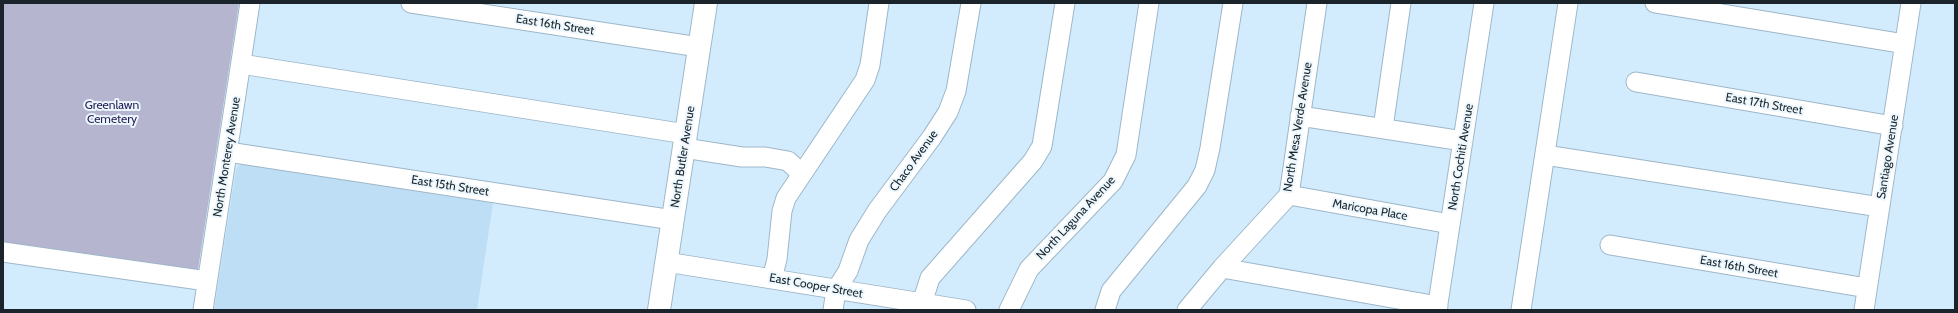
<!DOCTYPE html>
<style>
body{margin:0}
#map{position:relative;width:1958px;height:313px;overflow:hidden;background:#d2ecfe;font-family:Cabin,sans-serif}
canvas{display:block}
.frame{position:absolute;inset:0;border:4px solid #1a242a;pointer-events:none}
</style>
<div id="map">
<canvas width="1958" height="313"></canvas>
<div class="frame"></div>
</div>
<script>
const g = document.querySelector('canvas').getContext('2d');
g.lineJoin = 'round';
function fillPath(path, color) { g.fillStyle = color; g.fill(path, 'evenodd'); }
const shape = rows => new Path2D(rows.map(r => 'M' + r).join(''));
function strokePath(path, color, width, dash) { g.strokeStyle = color; g.lineWidth = width; g.lineCap = dash ? 'butt' : 'round'; g.setLineDash(dash || []); g.stroke(path); }
function drawText(font, color, halo, rows, align = 'center') {
  g.font = font + ' Cabin,sans-serif'; g.lineWidth = 4; g.setLineDash([]); g.textBaseline = 'middle'; g.strokeStyle = halo; g.fillStyle = color; for (const [text, x, y, turn = 0] of rows) {
    g.save(); g.translate(x, y); g.rotate((+turn || 0) * Math.PI / 180); g.textAlign = isNaN(turn) ? turn : align; if (halo) g.strokeText(text, 0, 0); g.fillText(text, 0, 0); g.restore();
  }
}
fillPath(shape([
 [244,164,493,203,477,310,214,310,236,169,239,165]
]), '#bedef5');
fillPath(shape([
 [3,3,239,3,197,276,3,247]
]), '#b5b5d0');
const minor = shape([
 [411,3,699,47],
 [1655,3,1905,44],
 [241,64,686,134],
 [1636,82,1893,126],
 [1300,116,1463,141],
 [1383,128,1401,3],
 [684,148,742,157,765,157,788,161,802,174],
 [228,152,673,220],
 [1545,155,1880,207],
 [1289,195,1450,224],
 [1610,245,1867,288],
 [3,252,207,281],
 [666,262,966,310],
 [1222,268,1438,306],
 [772,279,777,259,782,211,786,198,865,80,870,65,879,3],
 [922,303,930,278,1033,161,1042,146,1065,3],
 [203,310,250,3],
 [833,310,836,290,848,271,859,240,877,211,932,137,948,112,956,91,971,3],
 [1009,310,1029,269,1113,181,1126,155,1149,3],
 [1105,310,1111,291,1197,186,1205,170,1210,148,1233,3],
 [1187,310,1222,268,1289,195,1317,3],
 [1437,310,1484,3],
 [1521,310,1568,3],
 [1864,310,1911,3]
]);
const major = shape([
 [659,310,706,3]
]);
strokePath(minor, '#9eb7c8', 21);
strokePath(major, '#9eb7c8', 24);
strokePath(minor, '#fff', 19);
strokePath(major, '#fff', 22);
drawText('12px', '#1a242a', '#ecf7fe', [
 ["East 16th Street",555,25,9],
 ["East 17th Street",1764,104,10],
 ["North Mesa Verde Avenue",1298,127,-81],
 ["North Monterey Avenue",227,157,-81],
 ["North Butler Avenue",683,157,-81],
 ["North Cochiti Avenue",1461,157,-81],
 ["Santiago Avenue",1888,157,-81],
 ["Chaco Avenue",914,161,-54],
 ["East 15th Street",450,186,9],
 ["Maricopa Place",1370,210,10],
 ["North Laguna Avenue",1076,218,-47],
 ["East 16th Street",1739,267,10],
 ["East Cooper Street",816,286,10]
]);
drawText('12px', '#292156', '#ecf7fe', [
 ["Greenlawn",112,105],
 ["Cemetery",112,119]
]);
</script>
